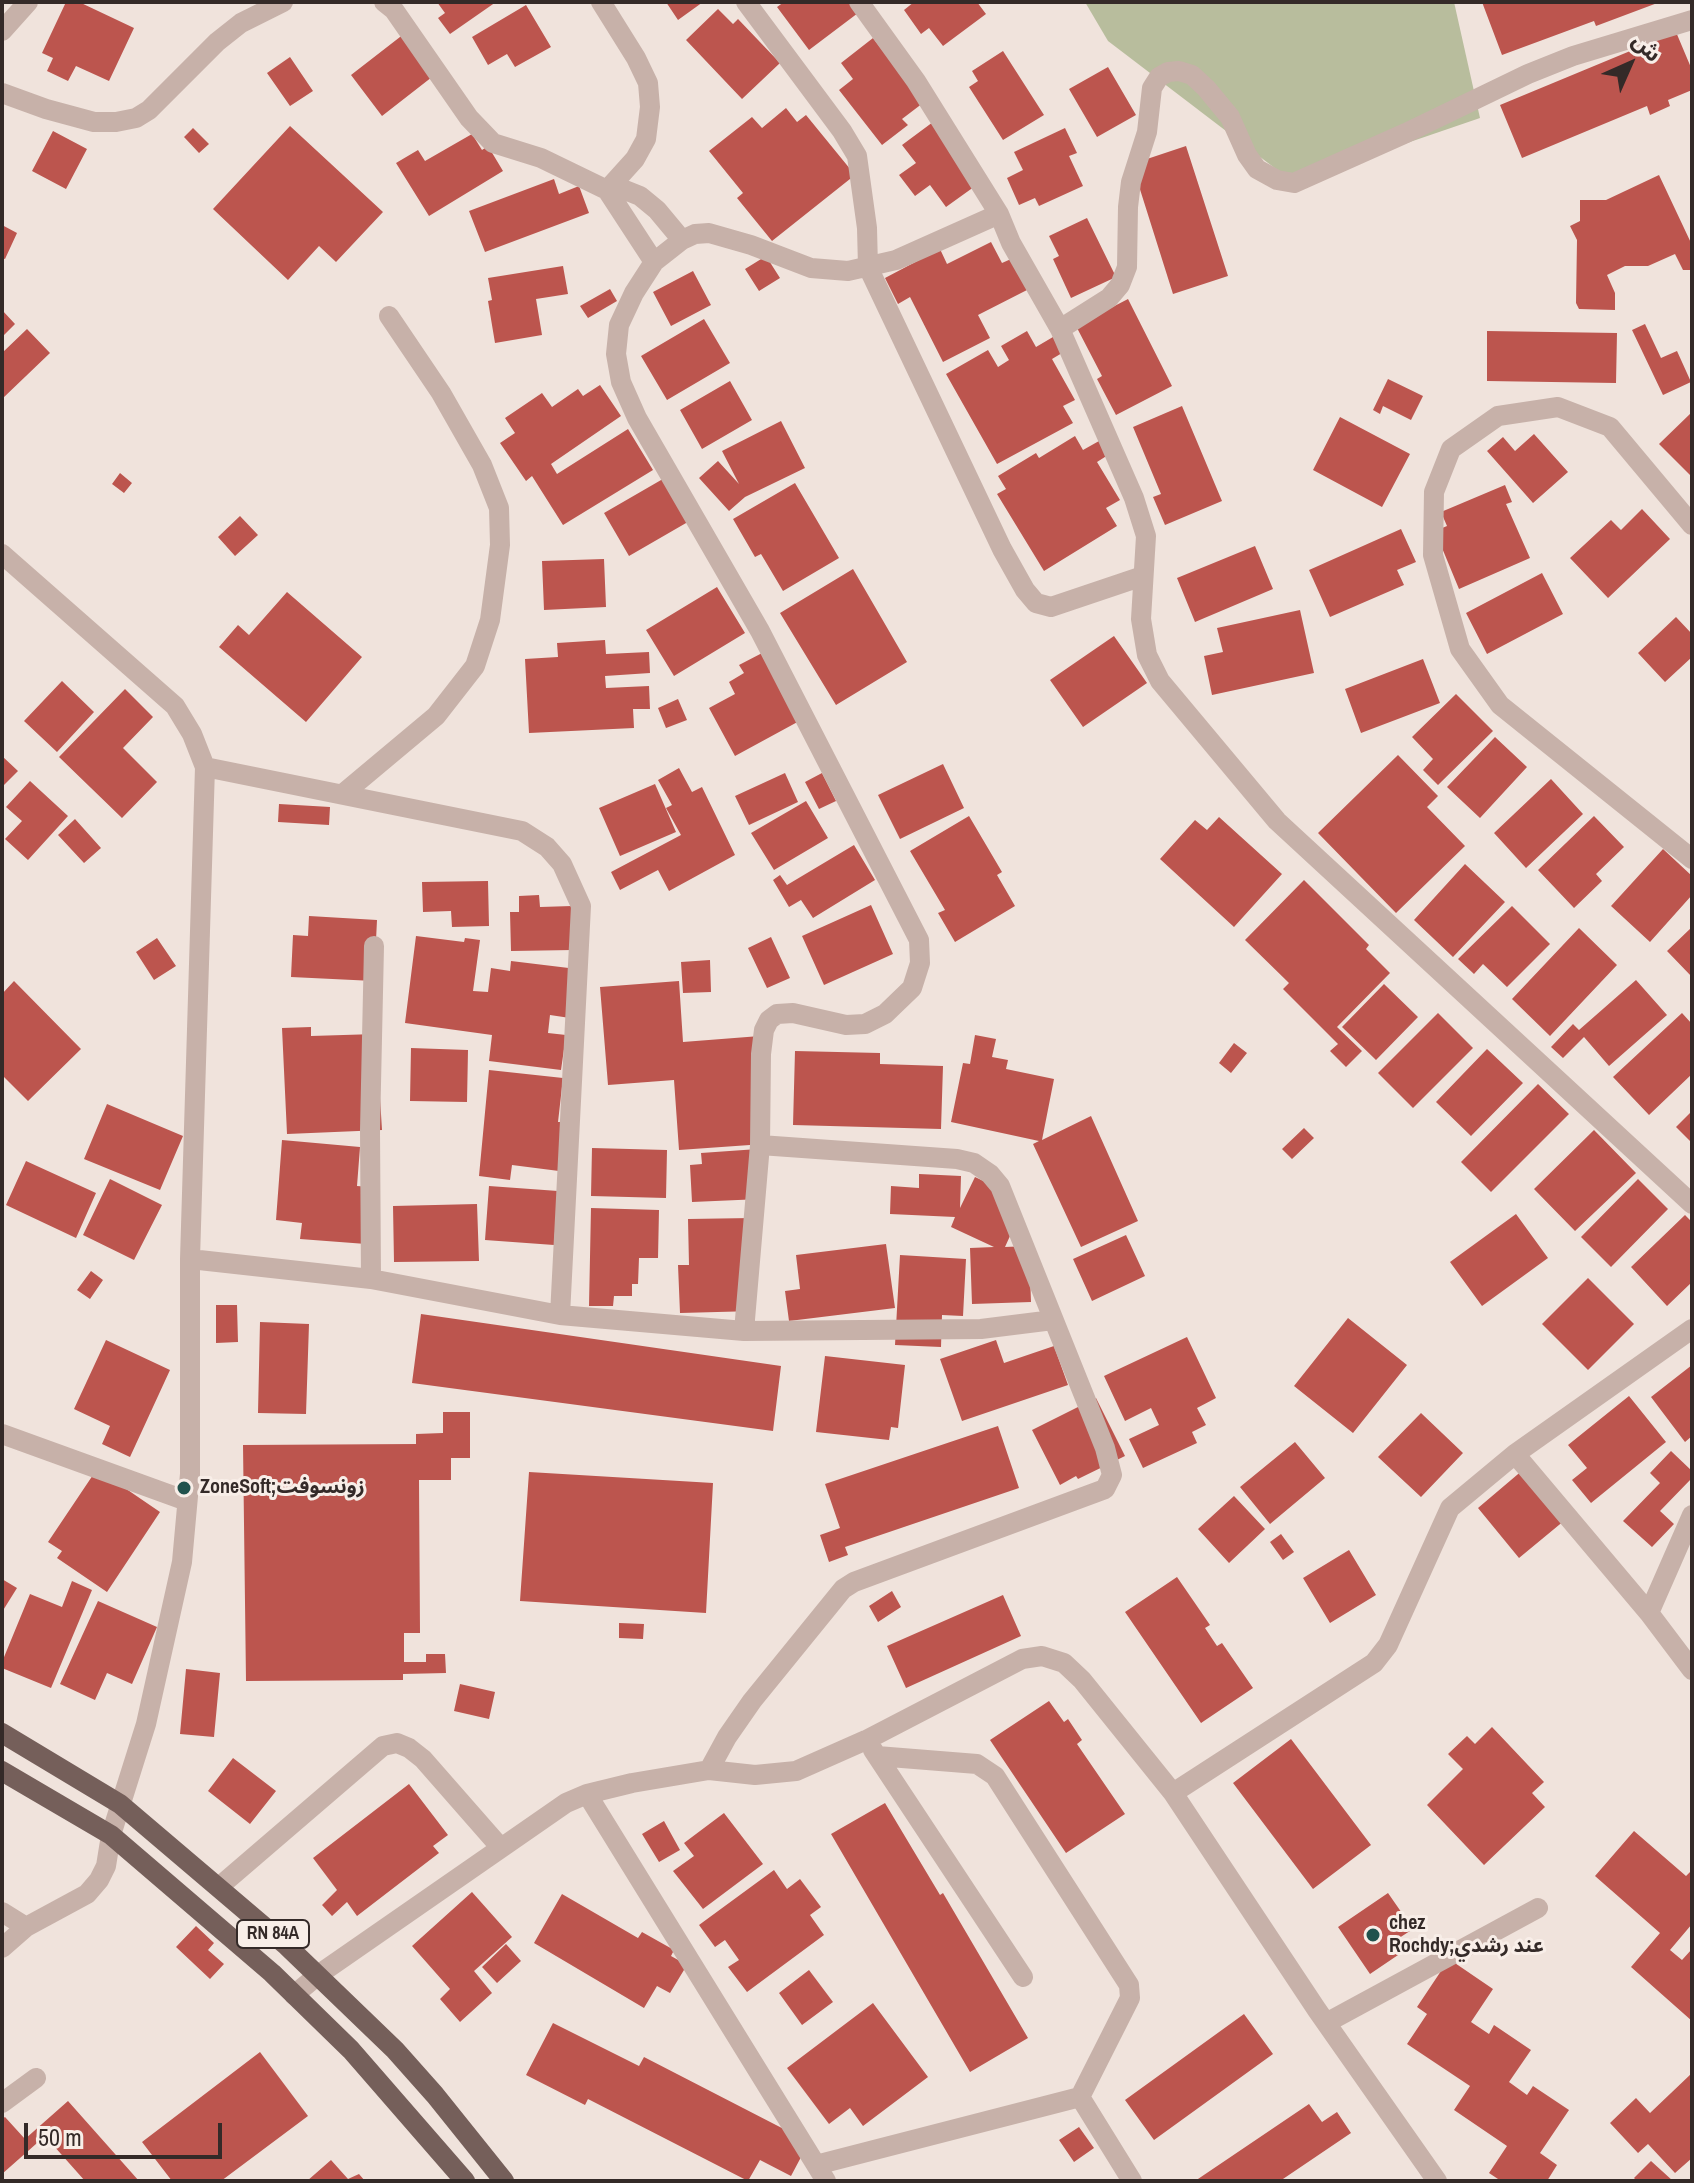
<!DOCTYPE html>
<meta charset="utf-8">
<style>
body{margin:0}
#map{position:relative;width:1694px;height:2183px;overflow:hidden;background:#f0e3dc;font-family:"Archivo Narrow","Noto Sans Arabic",sans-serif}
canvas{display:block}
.frame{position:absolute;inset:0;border:4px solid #342a28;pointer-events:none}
.north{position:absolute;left:1590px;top:24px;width:80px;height:80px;-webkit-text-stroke:6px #f8eee8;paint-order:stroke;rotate:45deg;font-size:22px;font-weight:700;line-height:32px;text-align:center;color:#342a28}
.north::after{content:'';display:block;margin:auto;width:28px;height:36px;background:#342a28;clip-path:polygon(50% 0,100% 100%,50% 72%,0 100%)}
.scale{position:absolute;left:24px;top:2123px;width:198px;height:36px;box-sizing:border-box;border:4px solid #342a28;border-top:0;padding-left:10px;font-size:24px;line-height:28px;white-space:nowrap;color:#342a28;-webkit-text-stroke:6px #f8eee8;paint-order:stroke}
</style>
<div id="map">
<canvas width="1694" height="2183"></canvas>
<div class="frame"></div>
<div class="north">ش</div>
<div class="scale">50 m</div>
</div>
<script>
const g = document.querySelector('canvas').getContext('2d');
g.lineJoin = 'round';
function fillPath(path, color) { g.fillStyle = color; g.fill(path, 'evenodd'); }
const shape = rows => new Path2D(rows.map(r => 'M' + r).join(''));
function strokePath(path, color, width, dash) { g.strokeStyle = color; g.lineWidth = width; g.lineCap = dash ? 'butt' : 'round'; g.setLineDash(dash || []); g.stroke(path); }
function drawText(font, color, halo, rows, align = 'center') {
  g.font = font + ' "Archivo Narrow","Noto Sans Arabic",sans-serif'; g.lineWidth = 6; g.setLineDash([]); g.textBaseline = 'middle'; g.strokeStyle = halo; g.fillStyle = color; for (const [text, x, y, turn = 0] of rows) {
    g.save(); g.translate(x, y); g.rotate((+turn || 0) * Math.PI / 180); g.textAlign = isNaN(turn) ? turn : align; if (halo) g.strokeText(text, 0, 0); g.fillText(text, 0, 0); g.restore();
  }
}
fillPath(shape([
 [1085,2,1454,2,1480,118,1293,182,1108,41]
]), '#b8bd9d');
fillPath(shape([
 [66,2,79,2,134,28,109,81,76,66,68,81,47,71,53,58,42,53],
 [437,2,496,2,450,34,438,18,445,13],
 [666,2,703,2,678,20],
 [784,2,850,2,858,13,809,50,777,7],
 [914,2,977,2,986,14,943,46,929,28,921,34,904,10],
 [1482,2,1660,2,1596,26,1594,21,1502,55],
 [526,5,551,47,515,67,507,54,488,65,472,37],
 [718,9,733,24,738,19,780,63,742,99,686,40],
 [409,30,441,70,382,116,351,75],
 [1676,32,1692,70,1692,90,1668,100,1670,106,1650,115,1647,106,1522,158,1500,105],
 [873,38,923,103,902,119,908,125,882,145,839,90,853,79,841,63],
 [1003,51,1044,115,1003,140,969,87,978,81,972,71],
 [290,57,313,91,290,106,267,73],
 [1108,67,1136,115,1097,137,1069,89],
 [786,108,797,122,806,115,855,175,772,241,737,198,743,193,709,151,752,117,762,128],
 [933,122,978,184,946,207,930,185,915,196,899,175,916,163,902,145],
 [290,126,383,212,336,262,319,246,288,280,213,209],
 [193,128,209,144,199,153,184,137],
 [1065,128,1077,153,1069,156,1083,186,1039,206,1035,198,1019,205,1007,178,1023,170,1014,152],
 [53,131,87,149,66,189,32,171],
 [472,134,482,150,488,146,503,171,429,216,396,163,418,150,425,161],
 [1186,146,1228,276,1173,294,1132,164],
 [1659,175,1692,245,1692,270,1683,270,1675,254,1648,266,1625,266,1607,275,1615,293,1615,310,1579,309,1576,303,1577,240,1570,226,1580,221,1580,200,1606,200],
 [554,179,559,194,579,186,589,213,485,252,469,211],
 [1087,218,1116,277,1071,298,1053,259,1059,256,1049,236],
 [2,225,17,233,5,259,2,258],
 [991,242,1002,263,1011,259,1027,290,978,315,990,338,943,362,910,297,898,304,885,278,940,249,947,264],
 [766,256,780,278,759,291,745,269],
 [563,266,568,294,536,299,542,335,495,343,488,301,492,300,488,278],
 [693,271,711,305,671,326,653,292],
 [610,289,617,301,588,318,580,306],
 [1128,299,1172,386,1116,415,1097,379,1102,376,1076,326],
 [2,310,15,324,2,337],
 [704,319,730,363,667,400,641,356],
 [1645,324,1661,358,1677,351,1691,382,1663,395,1632,330],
 [27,329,50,353,2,399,2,353],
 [1027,331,1036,347,1053,337,1062,353,1052,359,1075,400,1063,406,1073,423,997,464,946,374,988,350,998,367,1009,360,1001,346],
 [1487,331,1617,333,1616,383,1487,381],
 [1388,379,1423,396,1411,420,1383,406,1380,414,1373,410],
 [730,381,752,420,702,449,680,410],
 [600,385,621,416,551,464,557,474,628,429,653,470,563,525,532,476,526,481,500,443,515,433,505,418,542,393,552,407,578,389,583,396],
 [1182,406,1222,501,1165,525,1153,497,1161,494,1133,427],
 [1692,412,1692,477,1659,444],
 [1340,417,1410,454,1382,507,1313,470],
 [781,421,805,468,745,497,729,511,699,478,718,461,739,484,722,451],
 [1534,434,1568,472,1533,503,1487,451,1503,437,1515,451],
 [1075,436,1083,450,1099,441,1108,455,1097,462,1120,500,1106,508,1117,526,1044,571,997,494,1006,489,998,476,1036,453,1039,458],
 [120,473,132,483,124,493,112,484],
 [668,476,693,519,629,556,604,513],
 [795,483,839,558,783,591,761,554,755,557,733,519],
 [1505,485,1512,502,1506,504,1530,558,1459,589,1435,531,1447,526,1441,512],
 [1642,509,1670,539,1608,598,1570,558,1611,520,1621,530],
 [240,516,258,535,235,556,218,537],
 [1401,529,1416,562,1397,570,1404,585,1330,617,1309,570],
 [1255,546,1273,589,1195,622,1177,578],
 [604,559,606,607,544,610,542,561],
 [853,569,907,662,836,705,780,613],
 [1542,573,1563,614,1487,654,1466,613],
 [717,587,745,633,674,676,646,630],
 [287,592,362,657,306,722,219,647,238,625,249,635],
 [1300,610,1314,673,1212,695,1204,656,1223,652,1217,628],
 [1676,617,1692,634,1692,657,1665,682,1638,653],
 [1114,636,1147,683,1083,727,1050,680],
 [605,640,606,654,649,652,650,673,605,676,606,688,649,686,650,709,633,709,634,728,529,733,525,659,558,657,557,643],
 [766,651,803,719,735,756,709,708,735,694,729,682,744,673,739,665],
 [1423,659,1440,703,1361,733,1345,689],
 [62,681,94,712,57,752,24,721],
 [125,689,153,717,123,748,157,782,122,818,59,757],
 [1456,694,1493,731,1438,785,1423,770,1433,759,1412,737],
 [678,699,687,720,666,728,658,708],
 [1495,737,1527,767,1480,818,1447,787],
 [1398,755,1438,796,1427,807,1465,846,1396,913,1318,833],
 [2,756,18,771,2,787],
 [943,764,964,808,900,839,878,795],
 [679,768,692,792,702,787,735,855,669,891,658,870,620,890,611,872,681,835,666,808,672,805,658,780],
 [785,773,798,802,749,825,735,796],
 [822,773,836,801,819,809,805,782],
 [1551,779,1583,814,1526,868,1494,833],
 [30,781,68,816,28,860,5,839,22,821,6,807],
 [655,784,676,832,620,856,599,808],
 [806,801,828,838,774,870,751,833],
 [279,804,330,807,329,825,278,822],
 [969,816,1002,872,997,875,1015,906,955,942,938,913,945,910,910,851],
 [1594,816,1624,847,1596,874,1602,881,1574,908,1538,870],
 [1219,817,1282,874,1234,927,1160,859,1195,820,1207,830],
 [75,819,101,848,84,863,58,835],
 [854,845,875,880,813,918,801,900,789,907,773,880,780,875,787,885],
 [1663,849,1692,876,1692,895,1650,942,1611,906],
 [1465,864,1505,902,1453,957,1414,920],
 [1304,880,1369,945,1366,949,1390,973,1337,1027,1362,1051,1346,1067,1330,1051,1338,1044,1283,989,1289,983,1245,940],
 [488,881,489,926,452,927,451,911,423,912,422,882],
 [539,895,540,907,572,906,573,950,511,951,510,912,519,912,519,896],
 [871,905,893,954,824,985,802,936],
 [1512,906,1550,944,1507,987,1483,964,1474,974,1458,959],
 [309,916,377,920,374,981,291,977,293,935,308,936],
 [1692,927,1692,977,1667,951],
 [1579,928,1617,965,1550,1036,1512,999],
 [416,936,464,942,465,938,480,940,473,991,488,992,491,968,510,971,511,961,577,969,570,1018,550,1015,548,1033,566,1035,561,1070,489,1061,492,1035,405,1023],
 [771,937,790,978,767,988,748,948],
 [157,938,176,966,154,980,136,952],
 [710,960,711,992,683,993,681,962],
 [1636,980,1667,1015,1609,1066,1584,1037,1563,1058,1551,1047,1573,1024,1579,1030],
 [14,981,81,1049,28,1101,2,1075,2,994],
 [679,981,683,1042,760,1036,764,1144,679,1150,674,1080,608,1085,600,987],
 [1384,984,1418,1017,1376,1060,1342,1027],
 [1438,1013,1473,1048,1413,1108,1378,1073],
 [1682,1013,1692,1024,1692,1074,1649,1115,1613,1077],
 [311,1027,311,1036,376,1034,382,1130,287,1134,282,1028],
 [975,1035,996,1039,992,1057,1008,1060,1006,1069,1054,1079,1042,1140,1091,1116,1138,1221,1081,1247,1033,1144,1039,1141,951,1122,963,1063,970,1064],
 [1234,1043,1247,1053,1231,1073,1219,1063],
 [411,1048,468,1050,467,1102,410,1101],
 [1487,1049,1523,1083,1471,1136,1436,1102],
 [795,1051,880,1053,880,1064,943,1066,941,1129,793,1125],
 [489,1070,563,1078,558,1122,565,1122,559,1171,512,1165,510,1180,479,1176],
 [1538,1084,1569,1114,1491,1192,1461,1162],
 [107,1104,183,1136,160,1190,84,1159],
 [1692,1111,1692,1143,1676,1127],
 [1304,1128,1314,1138,1292,1159,1282,1149],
 [1594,1130,1636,1173,1575,1231,1534,1189],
 [282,1140,360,1147,357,1186,370,1187,366,1244,300,1239,302,1223,276,1220],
 [592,1148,667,1150,666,1198,591,1196],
 [758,1149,761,1199,692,1202,690,1165,702,1164,701,1153],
 [26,1161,96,1193,76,1238,6,1205],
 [919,1174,961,1176,960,1208,975,1177,1009,1193,1019,1216,1005,1247,1029,1246,1031,1302,972,1304,970,1248,994,1247,951,1227,955,1217,890,1214,891,1186,919,1188],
 [110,1179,162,1205,134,1260,83,1235],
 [1638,1179,1668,1209,1611,1267,1581,1237],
 [489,1186,558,1191,554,1245,485,1240],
 [477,1204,479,1261,394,1262,393,1206],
 [591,1208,659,1210,658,1258,639,1258,638,1284,632,1284,632,1296,614,1296,613,1306,589,1306],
 [1516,1214,1548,1258,1482,1306,1450,1262],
 [1685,1215,1692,1222,1692,1282,1667,1306,1631,1267],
 [752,1218,755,1311,680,1313,678,1265,689,1265,688,1219],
 [1126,1235,1145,1276,1092,1301,1073,1259],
 [886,1244,895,1308,789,1321,785,1291,800,1289,796,1255],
 [900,1255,966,1259,963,1316,942,1315,941,1347,895,1345],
 [91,1271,103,1280,90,1299,77,1290],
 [1588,1278,1634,1324,1588,1370,1542,1324],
 [216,1305,237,1305,238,1342,216,1343],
 [421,1314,781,1366,773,1431,412,1383],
 [1348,1318,1407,1365,1353,1433,1294,1386],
 [260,1322,309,1324,306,1414,258,1413],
 [1187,1337,1216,1398,1197,1408,1206,1425,1192,1432,1197,1443,1143,1468,1129,1439,1159,1425,1151,1408,1125,1421,1104,1376],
 [106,1340,170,1370,130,1457,102,1444,110,1426,74,1409],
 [996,1340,1004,1363,1054,1346,1068,1385,962,1421,940,1359],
 [825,1356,905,1365,898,1428,891,1427,889,1440,816,1432],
 [1692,1365,1692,1436,1685,1442,1651,1397],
 [1629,1396,1666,1442,1591,1503,1572,1480,1587,1468,1568,1445],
 [1096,1398,1125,1456,1078,1479,1076,1476,1060,1485,1032,1430],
 [443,1412,470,1412,470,1458,451,1458,451,1480,419,1480,420,1633,404,1633,404,1662,426,1662,426,1654,445,1654,446,1673,403,1674,403,1680,246,1681,243,1445,416,1444,416,1434,443,1433],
 [1421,1413,1463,1453,1421,1497,1378,1457],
 [998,1426,1019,1488,845,1547,848,1555,829,1562,820,1535,840,1528,825,1484],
 [1295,1442,1325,1478,1270,1524,1240,1487],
 [1671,1451,1692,1471,1692,1478,1660,1511,1674,1524,1652,1547,1623,1521,1660,1483,1650,1473],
 [97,1469,160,1512,107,1592,57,1558,62,1551,48,1542],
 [1524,1469,1565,1520,1519,1558,1478,1508],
 [529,1472,713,1483,706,1613,520,1601],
 [1234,1496,1265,1529,1229,1563,1198,1529],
 [1281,1534,1294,1552,1283,1560,1270,1542],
 [1349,1550,1376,1595,1330,1623,1303,1578],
 [1177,1577,1210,1625,1205,1628,1217,1646,1222,1643,1253,1688,1201,1723,1125,1612],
 [2,1579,17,1588,2,1612],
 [72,1581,92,1590,51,1688,2,1668,2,1662,30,1594,62,1607],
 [892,1591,901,1607,878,1622,869,1606],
 [1003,1595,1021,1636,906,1688,887,1646],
 [98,1601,157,1627,132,1684,107,1673,95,1700,60,1684],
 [619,1623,644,1624,643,1639,619,1638],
 [186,1669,220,1673,214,1737,180,1734],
 [460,1684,495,1692,489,1719,454,1711],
 [1049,1701,1064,1722,1068,1719,1082,1740,1077,1744,1125,1814,1066,1853,990,1740],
 [1492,1727,1544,1782,1532,1793,1545,1807,1484,1865,1427,1805,1463,1769,1448,1754,1467,1736,1475,1744],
 [1291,1739,1371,1845,1313,1889,1233,1783],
 [233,1758,276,1791,250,1824,208,1791],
 [409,1784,448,1835,433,1846,439,1853,357,1916,347,1902,332,1916,322,1905,337,1890,313,1858],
 [885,1803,940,1895,943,1893,1028,2038,970,2072,831,1834],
 [724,1813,763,1864,703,1909,673,1871,694,1856,684,1843],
 [664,1821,680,1850,659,1862,642,1834],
 [1634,1831,1686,1876,1692,1870,1692,1924,1670,1950,1682,1960,1692,1949,1692,2021,1631,1967,1660,1933,1595,1876],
 [774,1870,787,1889,800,1879,821,1907,810,1915,824,1935,747,1992,728,1967,739,1960,725,1940,715,1947,699,1925],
 [472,1892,512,1937,474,1971,492,1993,460,2022,440,1999,450,1989,412,1946],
 [1388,1893,1413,1929,1393,1942,1401,1953,1370,1974,1338,1927],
 [562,1894,638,1938,642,1932,674,1950,671,1956,687,1965,670,1993,657,1986,644,2008,534,1943],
 [196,1926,214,1943,208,1950,224,1964,210,1979,176,1947],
 [506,1944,521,1961,497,1983,482,1967],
 [1449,1959,1493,1989,1471,2022,1489,2034,1494,2025,1531,2050,1509,2082,1527,2095,1533,2086,1569,2110,1540,2153,1557,2165,1547,2181,1501,2181,1489,2173,1507,2146,1454,2110,1470,2086,1407,2044,1427,2014,1417,2007],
 [809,1970,833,2002,802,2025,779,1993],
 [873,2003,928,2077,863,2126,850,2108,829,2124,787,2068],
 [1244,2014,1273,2054,1154,2140,1125,2100],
 [553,2023,639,2066,644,2057,809,2142,791,2176,760,2160,748,2181,588,2099,585,2105,526,2075],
 [260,2052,308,2116,221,2181,172,2181,142,2142],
 [1692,2073,1692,2158,1675,2173,1648,2144,1638,2153,1610,2123,1636,2098,1650,2113],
 [68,2101,139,2181,85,2181,45,2136,2,2174,2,2119,5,2117,25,2139],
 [1309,2104,1322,2122,1337,2112,1351,2133,1280,2181,1195,2181],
 [1079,2127,1094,2148,1074,2162,1059,2140],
 [331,2160,348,2179,359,2174,365,2181,307,2181],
 [1651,2161,1673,2181,1637,2181,1634,2178]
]), '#bc554e');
strokePath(shape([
 [384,2,394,10,469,118,493,143,541,158,607,190,625,190,640,196,657,210,682,240],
 [601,2,636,58,648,83,650,107,646,139,635,159,607,190],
 [746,2,842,131,857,156,867,228,868,267,1002,549,1025,590,1036,603,1051,607,1143,576],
 [859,2,916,81,999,214,1011,243,1060,329,1134,498,1146,536,1141,619,1147,655,1160,681,1277,821,1692,1204],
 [2,31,28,2],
 [2,93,46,109,94,122,116,122,136,118,149,110,217,42,241,23,283,2],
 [607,190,654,262],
 [1060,329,1109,298,1120,285,1127,267,1128,207,1131,182,1147,132,1152,88,1159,77,1168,72,1179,71,1192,75,1206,88,1230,117,1247,155,1257,169,1277,180,1294,183,1406,133,1528,74,1573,56,1692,20],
 [1692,525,1610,427,1558,407,1498,416,1451,449,1434,492,1433,555,1460,649,1500,705,1692,859],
 [2,554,175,706,192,734,205,767,190,1259,190,1474,182,1562,146,1724,111,1835,106,1866,99,1880,87,1894,26,1927,2,1948],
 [205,767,522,831,547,847,562,864,581,906,560,1315],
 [344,793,436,716,475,666,490,620,500,545,499,508,482,465,441,393,389,316],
 [190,1259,371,1279,560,1315,744,1331,981,1329,1053,1320],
 [371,1279,370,1130,374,946],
 [744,1331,760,1145,761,1054,764,1030,769,1020,777,1014,793,1013,846,1025,865,1024,885,1014,912,988,920,963,919,940,760,631,637,418,621,382,616,354,619,325,634,293,654,262,682,240,695,234,709,233,751,245,811,268,848,271,896,260,999,214],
 [2,1434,187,1501],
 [1515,1454,1649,1613,1692,1670],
 [1649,1613,1692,1515],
 [873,1750,1023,1977],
 [877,1756,977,1764,995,1776,1129,1985,1130,1998,1080,2097],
 [709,1770,727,1737,752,1701,843,1589,854,1582,1105,1489,1112,1475,1105,1448,1000,1186,990,1174,974,1163,957,1159,760,1145],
 [1173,1793,1374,1663,1388,1645,1450,1508,1515,1454,1692,1329],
 [587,1794,826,2181],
 [220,1886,383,1746,397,1743,409,1748,423,1759,501,1848],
 [2,1912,26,1927],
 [294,1995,318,1975,566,1803,587,1794,632,1783,709,1770,755,1775,796,1771,866,1740,1022,1659,1042,1656,1064,1663,1082,1680,1173,1793,1317,2010,1437,2181],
 [1326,2023,1538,1908],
 [2,2103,36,2078],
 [816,2165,1080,2097,1132,2181]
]), '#c7b1a9', 20);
strokePath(shape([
 [2,1733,120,1804,287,1946,395,2050,435,2095,504,2181],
 [2,1771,111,1835,272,1973,351,2050,465,2181]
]), '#755f5a', 20);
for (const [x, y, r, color] of [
 [184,1488,8,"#21524d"],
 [1373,1935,8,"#21524d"]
]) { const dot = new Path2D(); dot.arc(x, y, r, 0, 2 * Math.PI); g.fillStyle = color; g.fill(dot); strokePath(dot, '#f8eee8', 3); }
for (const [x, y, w] of [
 [273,1934,72]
]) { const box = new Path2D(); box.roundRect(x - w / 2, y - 14, w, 28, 6); g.fillStyle = '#f8eee8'; g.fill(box); strokePath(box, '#342a28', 2); }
drawText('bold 18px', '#342a28', null, [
 ["RN 84A",273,1934]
]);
drawText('bold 20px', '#342a28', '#f8eee8', [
 ["ZoneSoft;زونسوفت",200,1488],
 ["chez",1389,1924],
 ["Rochdy;عند رشدي",1389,1947]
], 'left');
</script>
